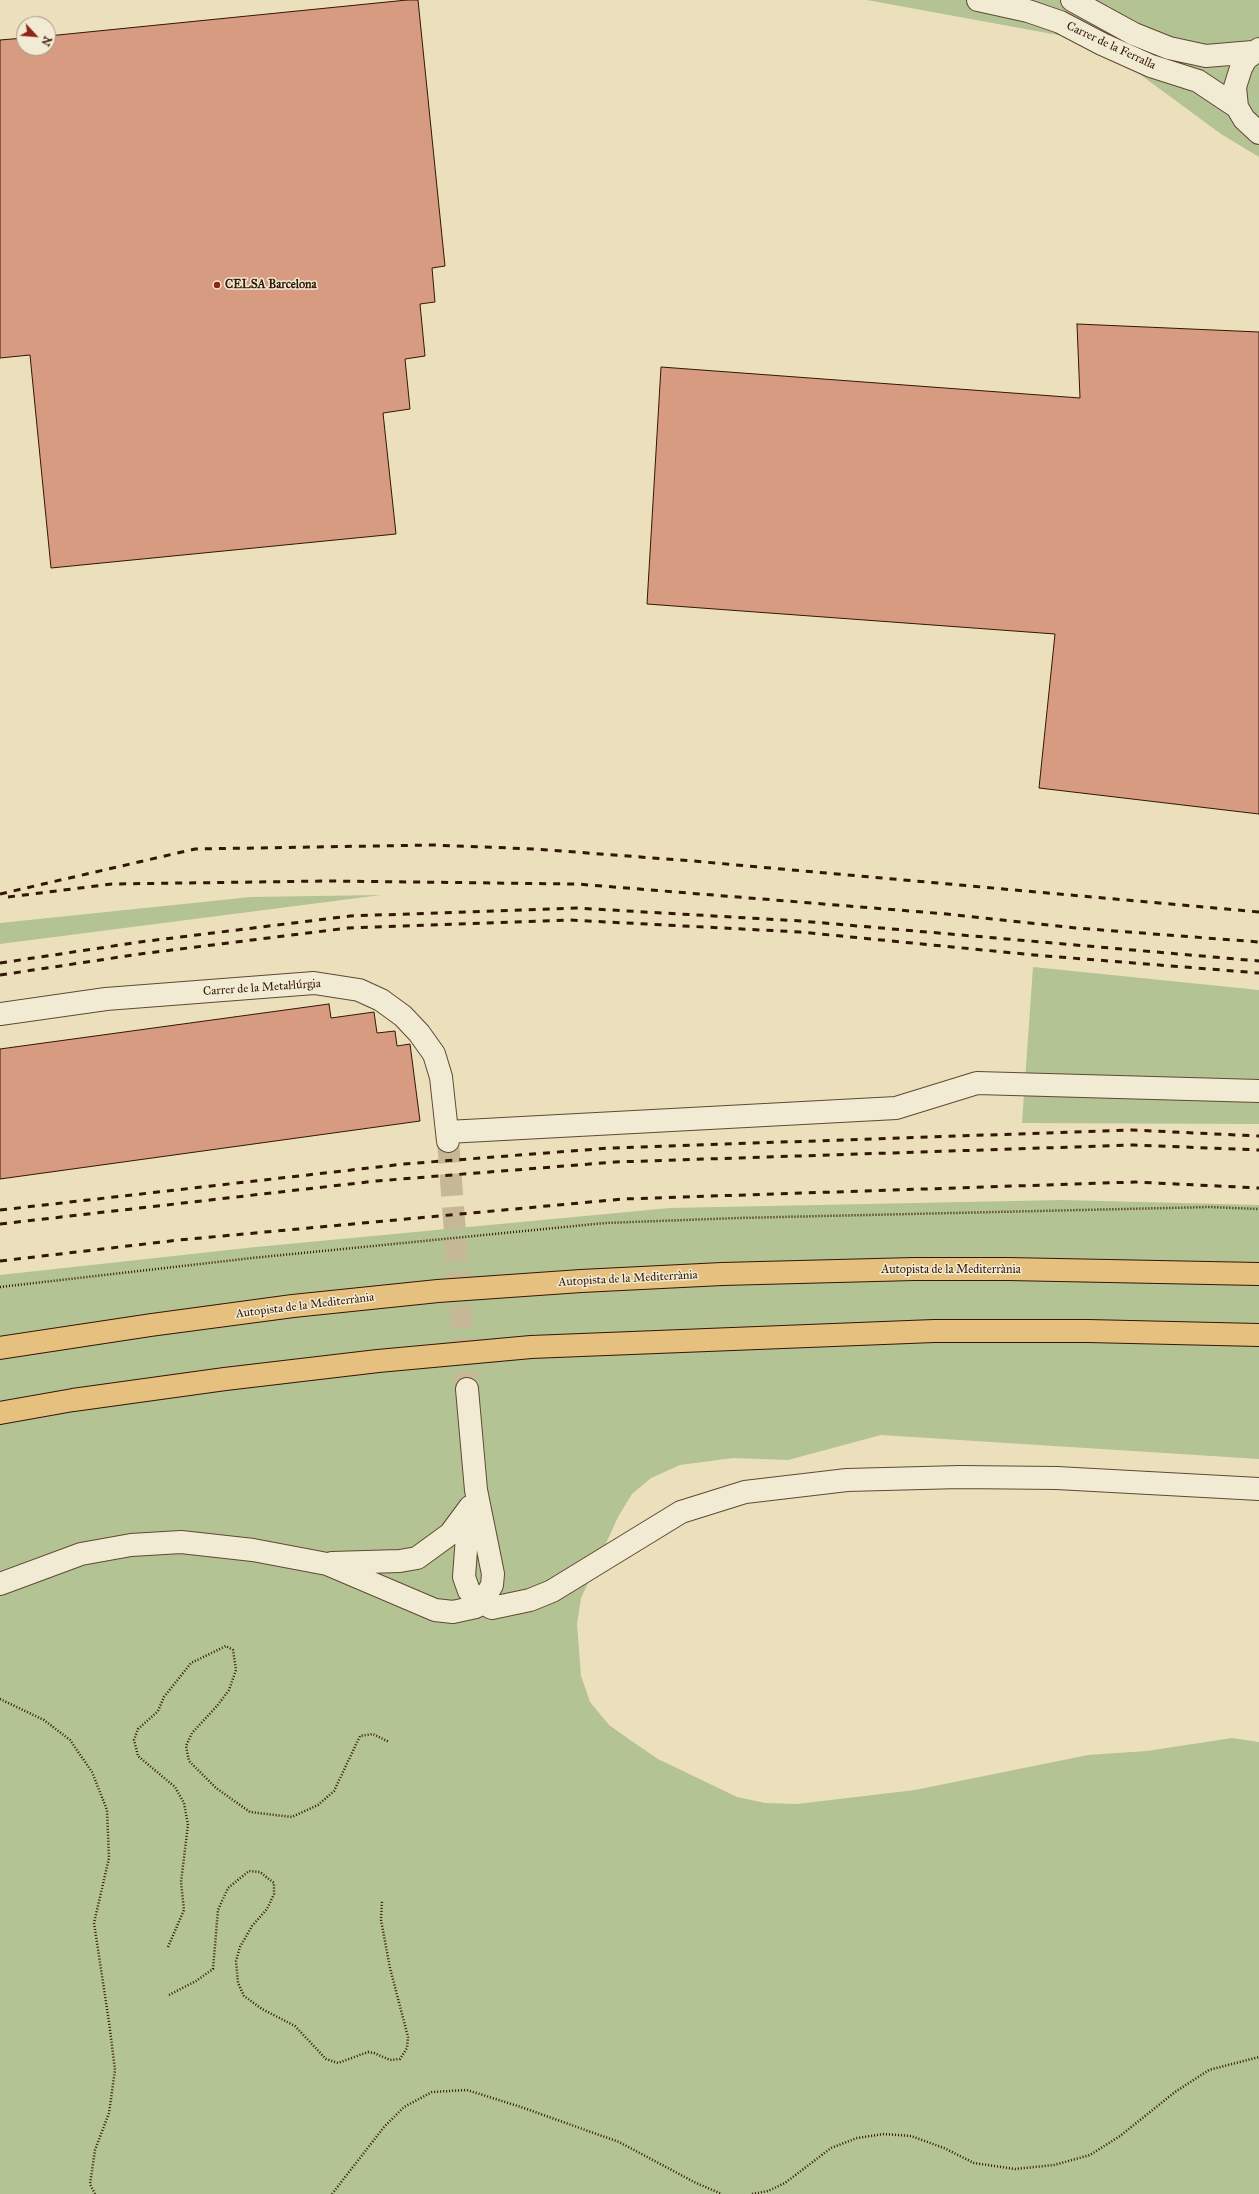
<!DOCTYPE html>
<meta charset="utf-8">
<style>
body{margin:0}
#map{position:relative;width:1259px;height:2194px;overflow:hidden;background:#ebe0bb;font-family:"IM FELL Great Primer",serif}
canvas{display:block}
.north{position:absolute;left:16px;top:16px;width:40px;height:40px;box-sizing:border-box;background:#f2ebd3;border:1px solid #a69681;border-radius:50%;rotate:116deg;font-size:11px;font-weight:700;line-height:16px;text-align:center;color:#331605}
.north::after{content:'';display:block;margin:auto;width:14px;height:18px;background:#8f2418;clip-path:polygon(50% 0,100% 100%,50% 72%,0 100%)}
</style>
<div id="map">
<canvas width="1259" height="2194"></canvas>
<div class="north">N</div>
</div>
<script>
const g = document.querySelector('canvas').getContext('2d');
g.lineJoin = 'round';
function fillPath(path, color) { g.fillStyle = color; g.fill(path, 'evenodd'); }
const shape = rows => new Path2D(rows.map(r => 'M' + r).join(''));
function strokePath(path, color, width, dash) { g.strokeStyle = color; g.lineWidth = width; g.lineCap = dash ? 'butt' : 'round'; g.setLineDash(dash || []); g.stroke(path); }
function drawText(font, color, halo, rows, align = 'center') {
  g.font = font + ' "IM FELL Great Primer",serif'; g.lineWidth = 3; g.setLineDash([]); g.textBaseline = 'middle'; g.strokeStyle = halo; g.fillStyle = color; for (const [text, x, y, turn = 0] of rows) {
    g.save(); g.translate(x, y); g.rotate((+turn || 0) * Math.PI / 180); g.textAlign = isNaN(turn) ? turn : align; if (halo) g.strokeText(text, 0, 0); g.fillText(text, 0, 0); g.restore();
  }
}
fillPath(shape([
 [867,0,1259,0,1259,157,1221,134,1096,42],
 [381,895,0,944,0,923,251,897],
 [1033,967,1259,990,1259,1124,1022,1123],
 [1063,1200,1259,1205,1259,1459,881,1435,788,1460,733,1458,680,1465,651,1478,632,1494,618,1517,581,1598,577,1624,581,1676,590,1702,609,1725,633,1742,658,1759,737,1797,765,1803,797,1804,915,1790,1088,1755,1147,1751,1232,1738,1259,1742,1259,2194,0,2194,0,1275,256,1247,670,1208]
]), '#b3c393');
const building = shape([
 [407,0,418,0,445,266,432,268,435,302,420,304,425,356,405,359,410,409,383,413,396,534,51,568,30,355,0,358,0,40,24,38,24,48,48,48,48,36,407,0],
 [1077,324,1259,332,1259,814,1039,788,1055,634,647,604,661,367,1080,398,1077,324],
 [329,1004,331,1018,374,1012,377,1033,395,1031,397,1046,410,1044,420,1121,0,1179,0,1049,329,1004]
]);
fillPath(building, '#d69b80');
strokePath(building, '#331605', 1);
strokePath(shape([
 [448,1141,467,1389]
]), '#c6b897', 22, [22, 11]);
const minor = shape([
 [978,0,1028,11,1060,22,1102,44,1151,66,1198,81,1237,107],
 [1072,0,1134,34,1169,48,1206,56,1253,52],
 [1259,49,1246,59,1241,68,1235,87,1237,107,1244,119,1259,133],
 [0,1014,106,999,314,983,359,990,381,1000,403,1016,419,1033,434,1054,441,1077,448,1141],
 [447,1132,896,1108,977,1083,1259,1091],
 [469,1509,464,1577,469,1591,481,1602,492,1608,530,1600,552,1591,681,1512,745,1492,847,1480,960,1477,1057,1478,1259,1489],
 [332,1563,400,1561,417,1558,450,1534,470,1507],
 [0,1584,81,1554,131,1545,181,1542,253,1550,327,1564,435,1610,453,1612,476,1607,487,1594,492,1585,493,1574,476,1490,467,1389]
]);
const highway = shape([
 [0,1348,151,1325,293,1306,438,1291,581,1281,722,1274,914,1269,1008,1269,1259,1274],
 [0,1413,73,1400,225,1379,378,1361,531,1347,934,1331,1088,1331,1259,1335]
]);
strokePath(minor, '#614832', 24);
strokePath(highway, '#331605', 24);
strokePath(shape([
 [0,1287,252,1258,605,1223,738,1218,1210,1207,1259,1209],
 [0,1699,44,1720,70,1740,92,1772,107,1810,109,1858,94,1923,109,2022,115,2070,109,2113,95,2150,90,2184,95,2194],
 [168,1947,184,1910,181,1882,188,1825,184,1803,175,1787,138,1756,134,1740,138,1729,158,1711,164,1697,191,1663,226,1646,233,1650,236,1670,229,1690,217,1706,192,1733,186,1746,189,1761,216,1788,250,1812,292,1817,318,1805,334,1791,360,1736,373,1734,389,1742],
 [169,1995,196,1981,213,1969,218,1910,228,1888,249,1871,260,1872,274,1883,274,1894,267,1909,252,1926,240,1947,236,1961,238,1983,244,1996,262,2009,295,2026,326,2059,338,2063,368,2052,374,2053,390,2060,400,2059,407,2048,408,2037,390,1968,381,1920,382,1901],
 [332,2194,384,2127,404,2107,432,2092,467,2090,521,2107,619,2142,696,2183,722,2194],
 [752,2194,768,2191,785,2183,831,2148,857,2138,884,2134,911,2136,944,2148,974,2163,1015,2169,1054,2165,1090,2155,1120,2136,1175,2092,1209,2070,1259,2057]
]), '#331605', 2.5, [1, 2]);
strokePath(minor, '#f2ebd3', 22);
strokePath(highway, '#e6c07e', 22);
strokePath(shape([
 [0,894,195,849,433,845,535,849,693,861,1259,912],
 [8,897,112,884,327,881,577,884,947,914,1076,928,1259,942],
 [0,963,140,942,350,916,576,908,801,921,1259,961],
 [0,975,140,954,348,928,569,920,800,932,1034,955,1259,973],
 [0,1210,404,1164,610,1148,1132,1130,1259,1136],
 [0,1224,376,1181,615,1162,1134,1145,1259,1150],
 [0,1261,179,1240,623,1199,1135,1182,1259,1188]
]), '#331605', 3, [7, 7]);
for (const [x, y, r, color] of [
 [217,285,4,"#8f2418"]
]) { const dot = new Path2D(); dot.arc(x, y, r, 0, 2 * Math.PI); g.fillStyle = color; g.fill(dot); strokePath(dot, '#f2ebd3', 1.5); }
drawText('12px', '#331605', '#f2ebd3', [
 ["Carrer de la Ferralla",1111,46,25],
 ["Carrer de la Metal·lúrgia",262,988,-4],
 ["Autopista de la Mediterrània",951,1270],
 ["Autopista de la Mediterrània",628,1279,-3],
 ["Autopista de la Mediterrània",305,1306,-7]
]);
drawText('bold 12px', '#331605', '#f2ebd3', [
 ["CELSA Barcelona",225,285]
], 'left');
</script>
